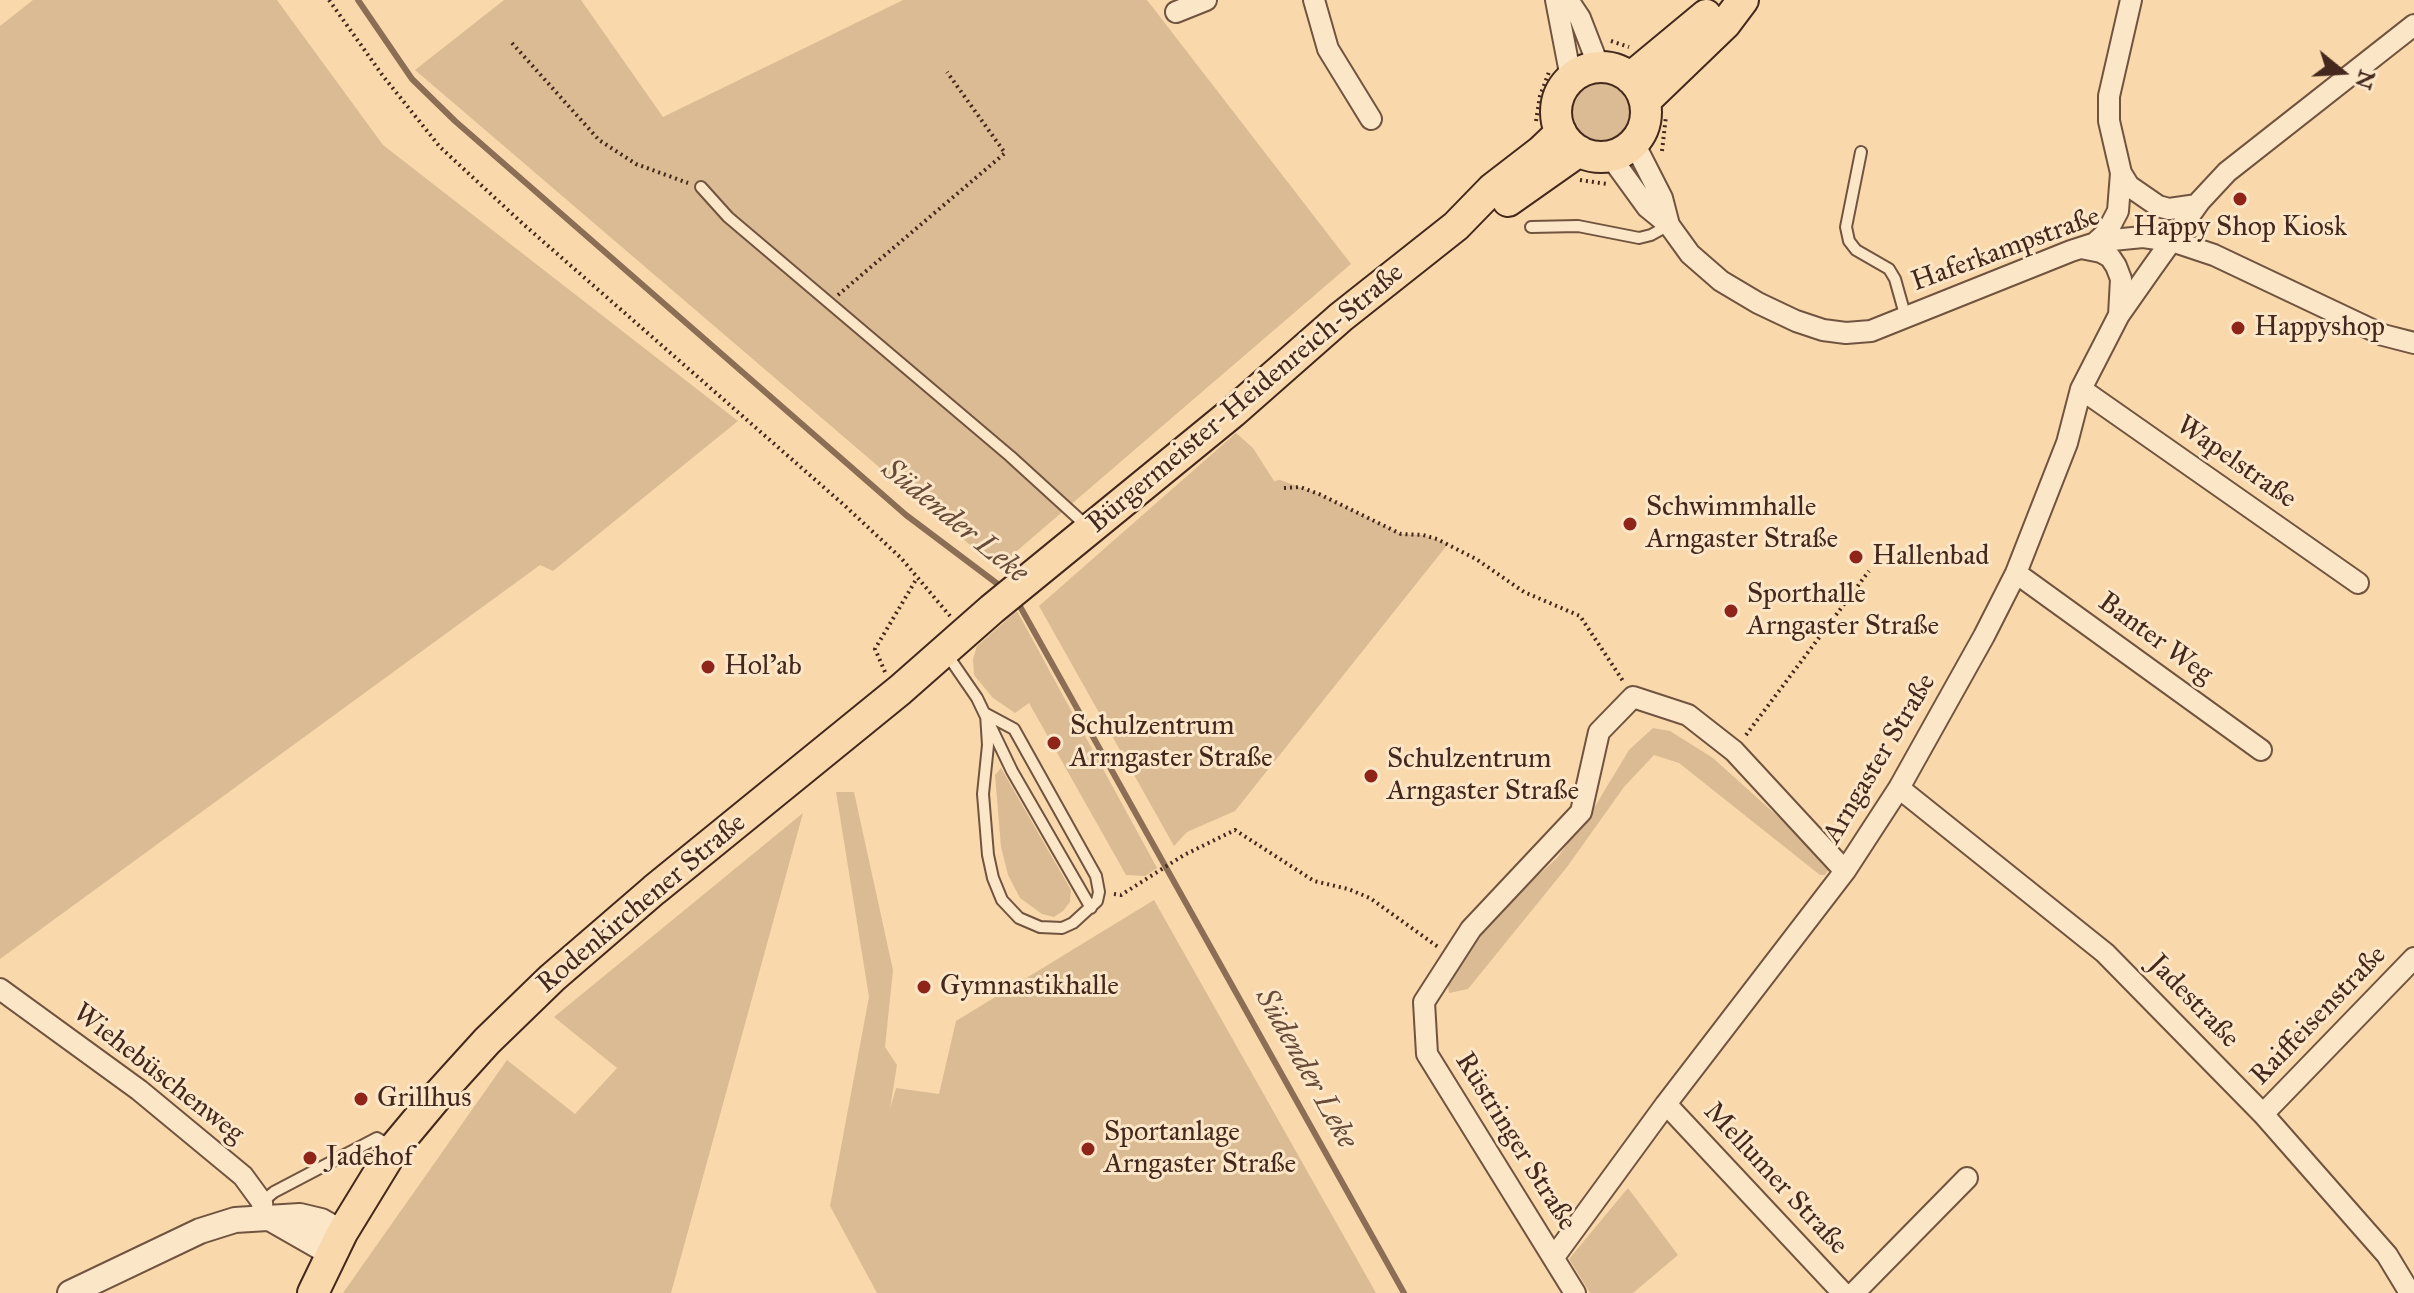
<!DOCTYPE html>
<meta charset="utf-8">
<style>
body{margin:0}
#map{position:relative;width:2414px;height:1293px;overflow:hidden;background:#f9d9ab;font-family:"IM FELL Great Primer",serif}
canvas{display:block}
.north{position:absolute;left:2302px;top:32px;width:80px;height:80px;-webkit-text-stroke:6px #fbe6c8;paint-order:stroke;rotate:108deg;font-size:22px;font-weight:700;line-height:32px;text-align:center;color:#44281d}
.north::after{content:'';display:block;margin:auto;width:28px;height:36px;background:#44281d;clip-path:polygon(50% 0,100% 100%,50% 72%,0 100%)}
</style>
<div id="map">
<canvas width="2414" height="1293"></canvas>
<div class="north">N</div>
</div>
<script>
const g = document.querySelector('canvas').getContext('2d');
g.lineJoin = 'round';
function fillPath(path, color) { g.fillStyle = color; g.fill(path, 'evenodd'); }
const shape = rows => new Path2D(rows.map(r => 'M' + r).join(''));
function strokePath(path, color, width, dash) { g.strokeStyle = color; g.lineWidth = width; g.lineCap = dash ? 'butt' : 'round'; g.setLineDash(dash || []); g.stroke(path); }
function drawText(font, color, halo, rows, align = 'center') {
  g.font = font + ' "IM FELL Great Primer",serif'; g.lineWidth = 6; g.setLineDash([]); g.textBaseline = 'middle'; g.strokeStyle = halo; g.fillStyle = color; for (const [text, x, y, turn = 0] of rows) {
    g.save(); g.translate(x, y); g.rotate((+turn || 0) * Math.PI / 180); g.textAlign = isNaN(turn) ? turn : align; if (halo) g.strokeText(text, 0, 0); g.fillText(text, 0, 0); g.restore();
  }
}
fillPath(shape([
 [33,0,277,0,383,145,738,421,553,571,540,565,0,959,0,26],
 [504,0,581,0,663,117,903,0,1147,0,1351,264,997,568,415,70],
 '1570 111a31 31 0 1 1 62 0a31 31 0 1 1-62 0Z',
 [1236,433,1253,448,1274,481,1280,480,1319,494,1401,534,1423,535,1448,544,1235,811,1187,832,1174,846,1039,606],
 [1017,611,1157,868,1145,876,1126,875,1029,703,1015,713,993,698,974,675,973,659,977,646],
 [1653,728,1670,731,1713,758,1825,859,1829,869,1825,875,1820,875,1679,763,1654,755,1624,787,1567,867,1468,989,1449,993,1447,976,1475,934,1557,858,1594,808,1629,750],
 [1001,768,1071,890,1070,902,1063,911,1054,917,1042,914,1020,898,1008,875,1001,847,995,775],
 [836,792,854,792,893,970,885,1047,897,1065,890,1109,896,1088,939,1094,956,1021,1154,900,1376,1293,877,1293,830,1206,869,997],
 [803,813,671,1293,343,1293,507,1060,575,1114,617,1068,554,1017],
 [1628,1188,1678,1255,1633,1293,1590,1293,1569,1259]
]), '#dabb93');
strokePath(shape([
 [358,0,412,79,455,121,906,515,1003,588],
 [1017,601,1404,1293]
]), '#8b6e55', 6);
const service = shape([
 [1861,152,1846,227,1849,241,1856,250,1889,269,1895,279,1906,318],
 [701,187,728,217,1010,456,1089,528],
 [1531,227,1578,226,1639,238,1651,235,1669,225],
 [946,653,977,698,1012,771,1091,908],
 [986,714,1014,729,1096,876,1099,892,1097,901,1073,923,1062,928,1040,927,1019,918,1002,900,993,878,988,855,983,794,988,745,986,714],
 [262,1202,274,1192,377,1138,393,1147]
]);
const minor = shape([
 [1314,0,1328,49,1371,119],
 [1556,0,1571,78],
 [1568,0,1580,18,1599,67],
 [2131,0,2109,96,2109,121,2121,173,2129,186,2158,206,2169,209,2197,205],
 [1176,12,1206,0],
 [1634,143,1662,198,1669,225],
 [1610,156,1647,207,1669,225,1690,254,1721,281,1758,303,1796,321,1823,330,1846,333,1871,331,2071,251,2102,241,2143,237,2172,241,2214,255,2383,335,2414,343],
 [2095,243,2107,232,2118,211,2121,173],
 [2081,248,2101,252,2110,257,2116,266,2121,279,2119,315],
 [2081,389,2358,583],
 [2016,573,2261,750],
 [1899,788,2105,953,2263,1114,2387,1255,2410,1293],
 [0,989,139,1090,243,1176,262,1202,263,1217],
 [1666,1104,1843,1293],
 [2263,1114,2414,958],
 [1554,1257,1666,1104,1845,871,1899,788,1984,636,2016,573,2067,443,2081,389,2119,315,2152,268,2200,201,2227,172,2414,25],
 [1575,1293,1427,1054,1424,1002,1471,929,1581,812,1599,732,1633,697,1688,715,1734,751,1845,871],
 [1854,1293,1967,1178]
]);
const tertiary = shape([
 [268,1217,331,1253],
 [70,1293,200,1231,235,1220,300,1216,321,1221,342,1233]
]);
const primary = shape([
 '1556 112a45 45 0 1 1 90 0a45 45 0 1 1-90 0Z',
 [1630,78,1706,15],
 [1645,101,1725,24,1743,0],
 [1508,201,1579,151],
 [313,1293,342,1233,394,1148,439,1094,487,1041,552,978,654,890,900,690,992,609,1233,412,1341,317,1456,226,1492,189,1540,152,1561,132]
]);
strokePath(service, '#715440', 14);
strokePath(minor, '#715440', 24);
strokePath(tertiary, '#715440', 28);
strokePath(primary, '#44281d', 34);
strokePath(shape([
 [329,0,383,76,440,147,522,223,844,505,901,558,950,616],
 [1611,41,1629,47],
 [512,43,599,140,636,164,688,183],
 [1536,121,1540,96,1549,72],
 [1662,151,1666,116],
 [1580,180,1607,184],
 [838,295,1005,153,947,72],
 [1284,488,1300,487,1319,494,1401,534,1423,535,1437,539,1476,559,1524,592,1580,616,1623,681],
 [885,672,875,649,917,578],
 [1746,735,1869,571],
 [1114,894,1121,895,1184,855,1235,830,1314,881,1348,889,1370,898,1438,947]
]), '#44281d', 4, [2, 4]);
strokePath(service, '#fbe6c8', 10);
strokePath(minor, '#fbe6c8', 20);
strokePath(tertiary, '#fbe6c8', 24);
strokePath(primary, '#f9d9ab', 30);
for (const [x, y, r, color] of [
 [2240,199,8,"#8f2418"],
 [2238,328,8,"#8f2418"],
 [1630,524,8,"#8f2418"],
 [1856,557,8,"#8f2418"],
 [1731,611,8,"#8f2418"],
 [708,667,8,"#8f2418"],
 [1054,743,8,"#8f2418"],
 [1371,776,8,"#8f2418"],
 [924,987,8,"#8f2418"],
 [361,1099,8,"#8f2418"],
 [1088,1149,8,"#8f2418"],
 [310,1158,8,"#8f2418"]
]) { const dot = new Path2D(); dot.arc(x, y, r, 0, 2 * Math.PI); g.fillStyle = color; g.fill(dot); strokePath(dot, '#fbe6c8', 3); }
drawText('28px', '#44281d', '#fbe6c8', [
 ["Happy Shop Kiosk",2240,228,"center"],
 ["Happyshop",2254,328],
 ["Schwimmhalle",1646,508],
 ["Arngaster Straße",1646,540],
 ["Hallenbad",1872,557],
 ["Sporthalle",1747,595],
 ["Arngaster Straße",1747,627],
 ["Hol'ab",724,667],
 ["Schulzentrum",1070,727],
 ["Arrngaster Straße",1070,759],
 ["Schulzentrum",1387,760],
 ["Arngaster Straße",1387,792],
 ["Gymnastikhalle",940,987],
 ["Grillhus",377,1099],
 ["Sportanlage",1104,1133],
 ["Arngaster Straße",1104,1165],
 ["Jadehof",326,1158]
], 'left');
drawText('28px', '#44281d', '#fbe6c8', [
 ["Haferkampstraße",2006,250,-20],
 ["Bürgermeister-Heidenreich-Straße",1246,399,-40],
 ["Wapelstraße",2236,463,35],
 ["Banter Weg",2155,639,36],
 ["Arngaster Straße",1880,759,-59],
 ["Rodenkirchener Straße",642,904,-40],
 ["Jadestraße",2193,1002,46],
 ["Raiffeisenstraße",2319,1016,-46],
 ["Wiehebüschenweg",158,1074,38],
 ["Rüstringer Straße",1515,1142,58],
 ["Mellumer Straße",1775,1179,47]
]);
drawText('italic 30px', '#684b39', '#fbe6c8', [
 ["Südender Leke",954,522,39],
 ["Südender Leke",1305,1069,61]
]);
</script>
